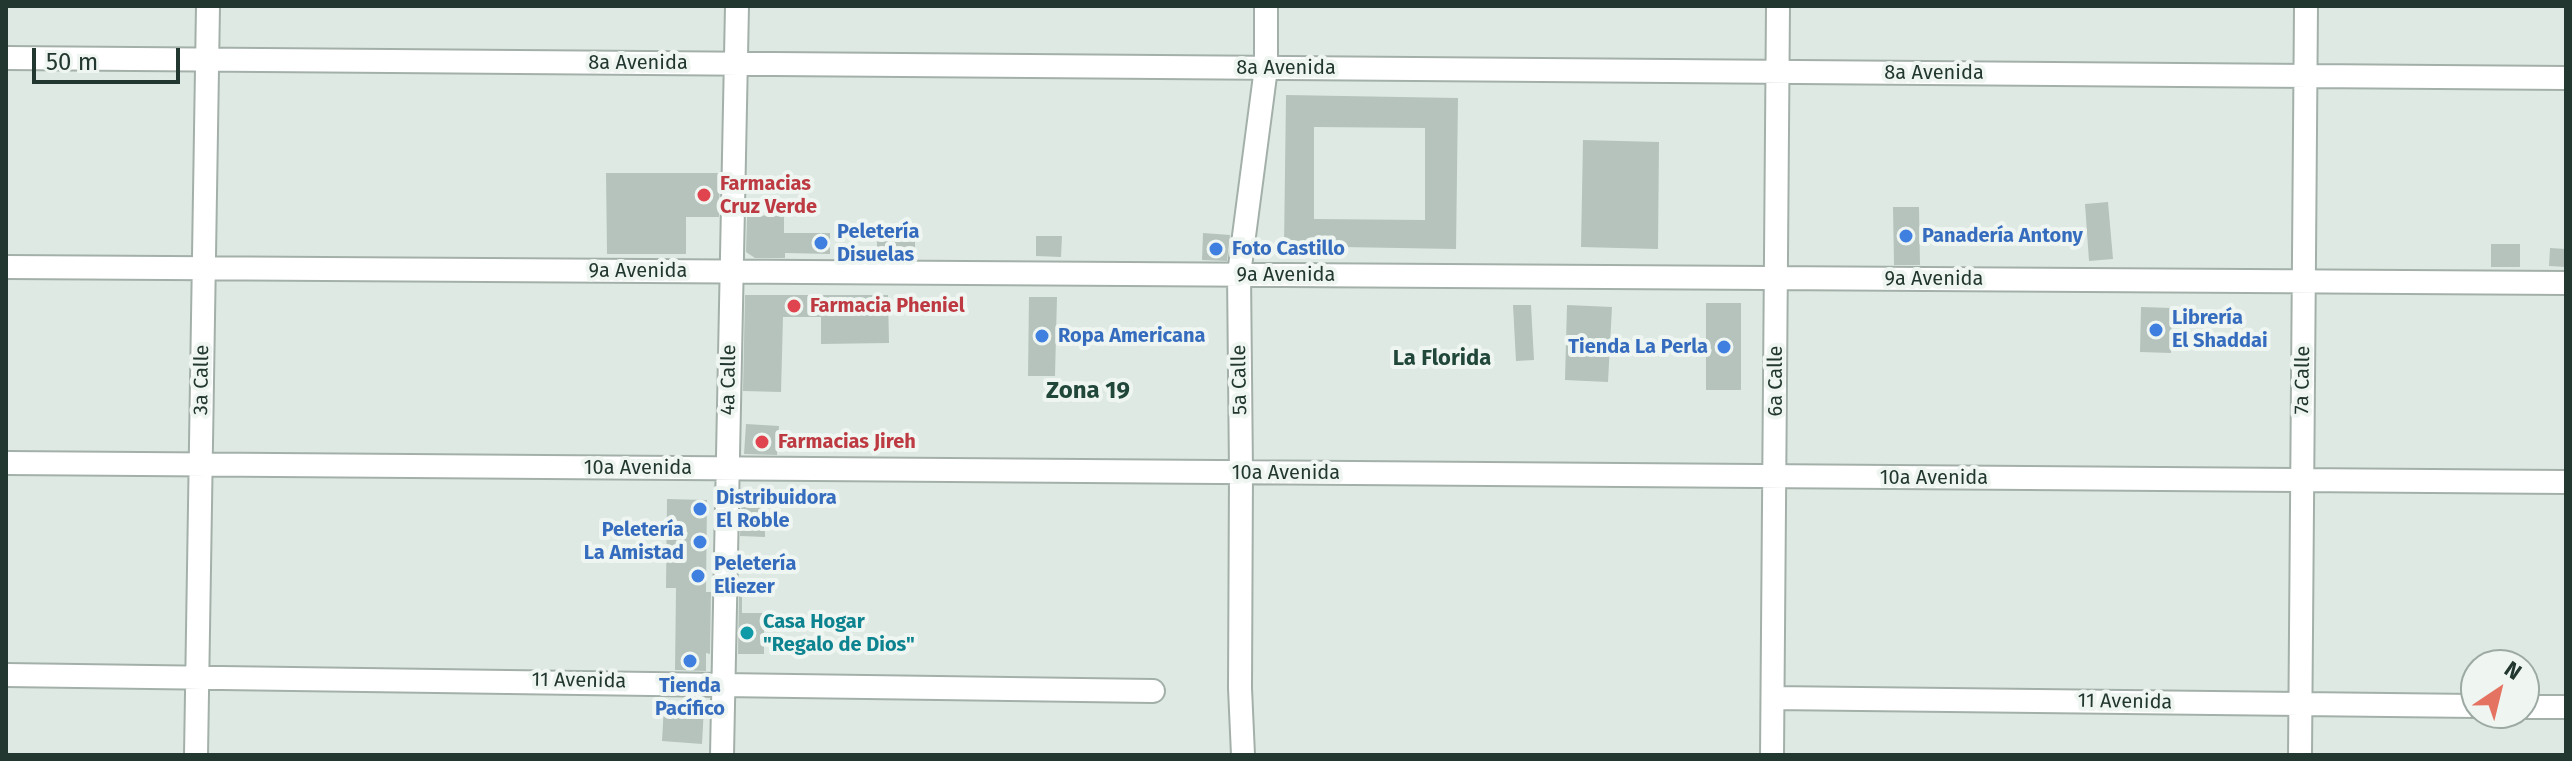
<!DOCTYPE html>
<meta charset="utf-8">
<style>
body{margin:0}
#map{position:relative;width:2572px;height:761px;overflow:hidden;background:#dfe9e3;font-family:"Fira Sans",sans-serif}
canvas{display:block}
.frame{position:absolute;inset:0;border:8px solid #22372f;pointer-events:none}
.north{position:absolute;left:2460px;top:649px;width:80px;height:80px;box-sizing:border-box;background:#eff6f2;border:2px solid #9daaa4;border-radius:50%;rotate:35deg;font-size:22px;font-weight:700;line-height:32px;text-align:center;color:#22372f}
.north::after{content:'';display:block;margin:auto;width:28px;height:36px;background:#e47362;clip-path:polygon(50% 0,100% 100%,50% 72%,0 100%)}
.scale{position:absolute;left:32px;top:48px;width:148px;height:36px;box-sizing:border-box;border:4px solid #22372f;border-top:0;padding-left:10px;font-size:24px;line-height:28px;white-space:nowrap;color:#22372f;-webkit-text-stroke:6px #eff6f2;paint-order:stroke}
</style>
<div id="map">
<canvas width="2572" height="761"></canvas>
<div class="frame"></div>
<div class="north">N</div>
<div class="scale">50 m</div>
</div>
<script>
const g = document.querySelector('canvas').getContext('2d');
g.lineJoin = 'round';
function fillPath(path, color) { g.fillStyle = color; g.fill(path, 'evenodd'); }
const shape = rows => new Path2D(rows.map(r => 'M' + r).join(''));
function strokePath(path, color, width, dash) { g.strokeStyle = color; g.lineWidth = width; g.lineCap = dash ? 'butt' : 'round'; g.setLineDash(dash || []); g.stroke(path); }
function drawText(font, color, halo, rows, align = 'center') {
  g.font = font + ' "Fira Sans",sans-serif'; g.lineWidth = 8; g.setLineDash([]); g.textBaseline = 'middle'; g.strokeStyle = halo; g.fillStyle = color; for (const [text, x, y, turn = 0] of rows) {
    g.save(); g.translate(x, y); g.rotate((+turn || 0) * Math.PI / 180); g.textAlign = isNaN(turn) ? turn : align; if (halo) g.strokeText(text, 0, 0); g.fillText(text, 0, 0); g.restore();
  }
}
fillPath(shape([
 [1286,95,1458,98,1456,249,1284,246],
 [1314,127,1425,128,1425,220,1314,219],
 [1583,140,1659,142,1658,249,1581,247],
 [606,173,720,173,719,217,686,217,686,254,607,254],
 [2108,202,2113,259,2089,261,2085,204],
 [1893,207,1919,207,1920,265,1894,265],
 [784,215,784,233,830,233,830,254,785,253,785,258,755,258,746,252,747,216],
 [877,232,915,232,915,259,877,258],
 [1203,233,1230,235,1227,261,1202,260],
 [1036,236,1062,236,1061,257,1036,256],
 [2491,244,2520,244,2520,267,2491,267],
 [2550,248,2566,249,2566,267,2549,266],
 [745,295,888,295,889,343,821,344,821,317,783,317,781,392,743,391],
 [1029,297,1057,297,1055,376,1028,376],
 [1706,303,1741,303,1741,390,1706,390],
 [1513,305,1531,305,1534,360,1516,361],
 [1567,305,1612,307,1608,382,1565,380],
 [2141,307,2172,308,2171,353,2140,352],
 [746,424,779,426,777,455,744,454],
 [667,499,707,500,706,592,711,592,710,654,706,653,706,671,675,670,676,588,666,588],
 [744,499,765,499,765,537,740,536,741,503],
 [739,592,742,592,742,613,764,613,764,654,738,654],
 [664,705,704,707,702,744,662,741]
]), '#b5c3bc');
const minor = shape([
 [6,58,2566,78],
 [6,267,2566,283],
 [6,463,2566,482],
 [6,675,1153,691],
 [1773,698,2476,706],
 [2524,707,2566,707],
 [196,755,208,6],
 [722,755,737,6],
 [1243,755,1240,688,1241,472,1239,274,1266,68,1266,6],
 [1772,755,1778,6],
 [2300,755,2306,6]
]);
strokePath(minor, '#a3b0a9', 26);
strokePath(minor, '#fff', 22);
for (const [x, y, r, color] of [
 [704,195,8,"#e0444e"],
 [1906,236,8,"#3f7fe0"],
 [821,243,8,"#3f7fe0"],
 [1216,249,8,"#3f7fe0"],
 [794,306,8,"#e0444e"],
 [2156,330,8,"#3f7fe0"],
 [1042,336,8,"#3f7fe0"],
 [1724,347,8,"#3f7fe0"],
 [762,442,8,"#e0444e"],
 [700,509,8,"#3f7fe0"],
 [700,542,8,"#3f7fe0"],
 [698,576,8,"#3f7fe0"],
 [747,633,8,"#0f9aa8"],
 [690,661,8,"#3f7fe0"]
]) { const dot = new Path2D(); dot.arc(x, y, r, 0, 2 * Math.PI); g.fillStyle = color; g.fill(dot); strokePath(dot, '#eff6f2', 3); }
drawText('20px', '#22372f', '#eff6f2', [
 ["8a Avenida",638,63],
 ["8a Avenida",1286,68],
 ["8a Avenida",1934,73],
 ["9a Avenida",638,271],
 ["9a Avenida",1286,275],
 ["9a Avenida",1934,279],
 ["3a Calle",202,380,-89],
 ["4a Calle",729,380,-89],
 ["5a Calle",1240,380,-91],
 ["7a Calle",2303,380,-89],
 ["6a Calle",1776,381,-90],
 ["10a Avenida",638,468],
 ["10a Avenida",1286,473],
 ["10a Avenida",1934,478],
 ["11 Avenida",579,681,1],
 ["11 Avenida",2125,702,1]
]);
drawText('bold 20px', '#be3a42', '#eff6f2', [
 ["Farmacias",720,184],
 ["Cruz Verde",720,207],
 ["Farmacia Pheniel",810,306],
 ["Farmacias Jireh",778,442]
], 'left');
drawText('bold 20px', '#366cbe', '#eff6f2', [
 ["Peletería",837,232],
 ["Disuelas",837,255],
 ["Panadería Antony",1922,236],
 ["Foto Castillo",1232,249],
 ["Librería",2172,318],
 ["El Shaddai",2172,341],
 ["Ropa Americana",1058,336],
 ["Tienda La Perla",1708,347,"right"],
 ["Distribuidora",716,498],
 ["El Roble",716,521],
 ["Peletería",684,530,"right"],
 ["La Amistad",684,553,"right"],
 ["Peletería",714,564],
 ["Eliezer",714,587],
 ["Tienda",690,686,"center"],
 ["Pacífico",690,709,"center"]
], 'left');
drawText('bold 20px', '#0d838f', '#eff6f2', [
 ["Casa Hogar",763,622],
 ["\"Regalo de Dios\"",763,645]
], 'left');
drawText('bold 22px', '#204739', '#eff6f2', [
 ["La Florida",1442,359]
]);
drawText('bold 24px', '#204739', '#eff6f2', [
 ["Zona 19",1088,391]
]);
</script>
